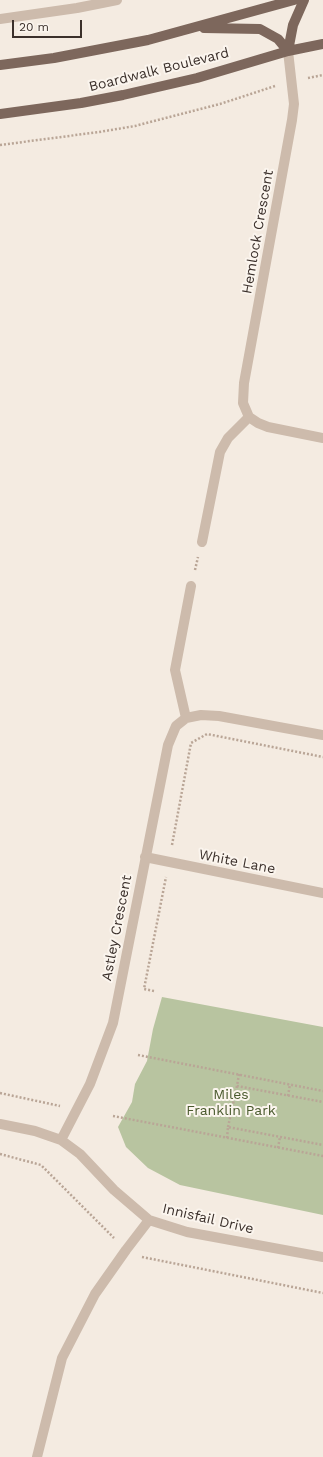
<!DOCTYPE html>
<style>
body{margin:0}
#map{position:relative;width:323px;height:1457px;overflow:hidden;background:#f4ebe1;font-family:"Work Sans",sans-serif}
canvas{display:block}
.scale{position:absolute;left:12px;top:20px;width:70px;height:18px;box-sizing:border-box;border:2px solid #3b302b;border-top:0;padding-left:5px;font-size:12px;line-height:14px;white-space:nowrap;color:#3b302b;-webkit-text-stroke:3px #fbf5ee;paint-order:stroke}
</style>
<div id="map">
<canvas width="323" height="1457"></canvas>
<div class="scale">20 m</div>
</div>
<script>
const g = document.querySelector('canvas').getContext('2d');
g.lineJoin = 'round';
function fillPath(path, color) { g.fillStyle = color; g.fill(path, 'evenodd'); }
const shape = rows => new Path2D(rows.map(r => 'M' + r).join(''));
function strokePath(path, color, width, dash) { g.strokeStyle = color; g.lineWidth = width; g.lineCap = dash ? 'butt' : 'round'; g.setLineDash(dash || []); g.stroke(path); }
function drawText(font, color, halo, rows, align = 'center') {
  g.font = font + ' "Work Sans",sans-serif'; g.lineWidth = 4; g.setLineDash([]); g.textBaseline = 'middle'; g.strokeStyle = halo; g.fillStyle = color; for (const [text, x, y, turn = 0] of rows) {
    g.save(); g.translate(x, y); g.rotate((+turn || 0) * Math.PI / 180); g.textAlign = isNaN(turn) ? turn : align; if (halo) g.strokeText(text, 0, 0); g.fillText(text, 0, 0); g.restore();
  }
}
fillPath(shape([
 [162,997,323,1027,323,1215,180,1185,148,1168,126,1147,118,1127,132,1102,135,1084,147,1061,153,1029]
]), '#b8c4a0');
strokePath(shape([
 [308,78,323,75],
 [0,145,99,132,135,126,220,104,275,86],
 [195,570,198,557],
 [172,845,191,743,207,734,323,757],
 [154,991,144,989,166,877],
 [138,1055,323,1091],
 [239,1074,237,1086,323,1102],
 [0,1093,60,1106],
 [288,1096,290,1084],
 [113,1116,323,1156],
 [228,1127,237,1086],
 [227,1138,228,1127,323,1145],
 [278,1148,280,1137],
 [0,1154,41,1165,114,1238],
 [142,1257,323,1293]
]), '#b9a596', 2.5, [2, 2]);
strokePath(shape([
 [0,19,77,8,117,0],
 [288,51,294,104,292,120,244,383,243,403,249,417,258,423,268,427,323,438],
 [202,542,220,452,228,438,249,417],
 [186,718,175,670,191,586],
 [145,857,323,893],
 [0,1124,35,1131,61,1140,80,1154,114,1190,149,1220,187,1232,323,1257],
 [61,1140,90,1084,113,1023,168,745,176,726,186,718,201,715,219,716,323,735],
 [37,1457,62,1358,95,1294,126,1250,149,1220]
]), '#cdbbac', 10);
strokePath(shape([
 [204,28,260,29,278,39,288,51],
 [288,51,293,25,304,0],
 [0,65,54,58,148,40,294,0],
 [0,114,81,103,123,95,197,78,288,51,323,44]
]), '#7d675c', 10);
drawText('14px', '#3b302b', '#fbf5ee', [
 ["Boardwalk Boulevard",159,70,-14],
 ["Hemlock Crescent",258,232,-80],
 ["White Lane",237,862,11],
 ["Astley Crescent",117,928,-79],
 ["Innisfail Drive",208,1219,13]
]);
drawText('14px', '#4a5a2e', '#fbf5ee', [
 ["Miles",231,1095],
 ["Franklin Park",231,1111]
]);
</script>
